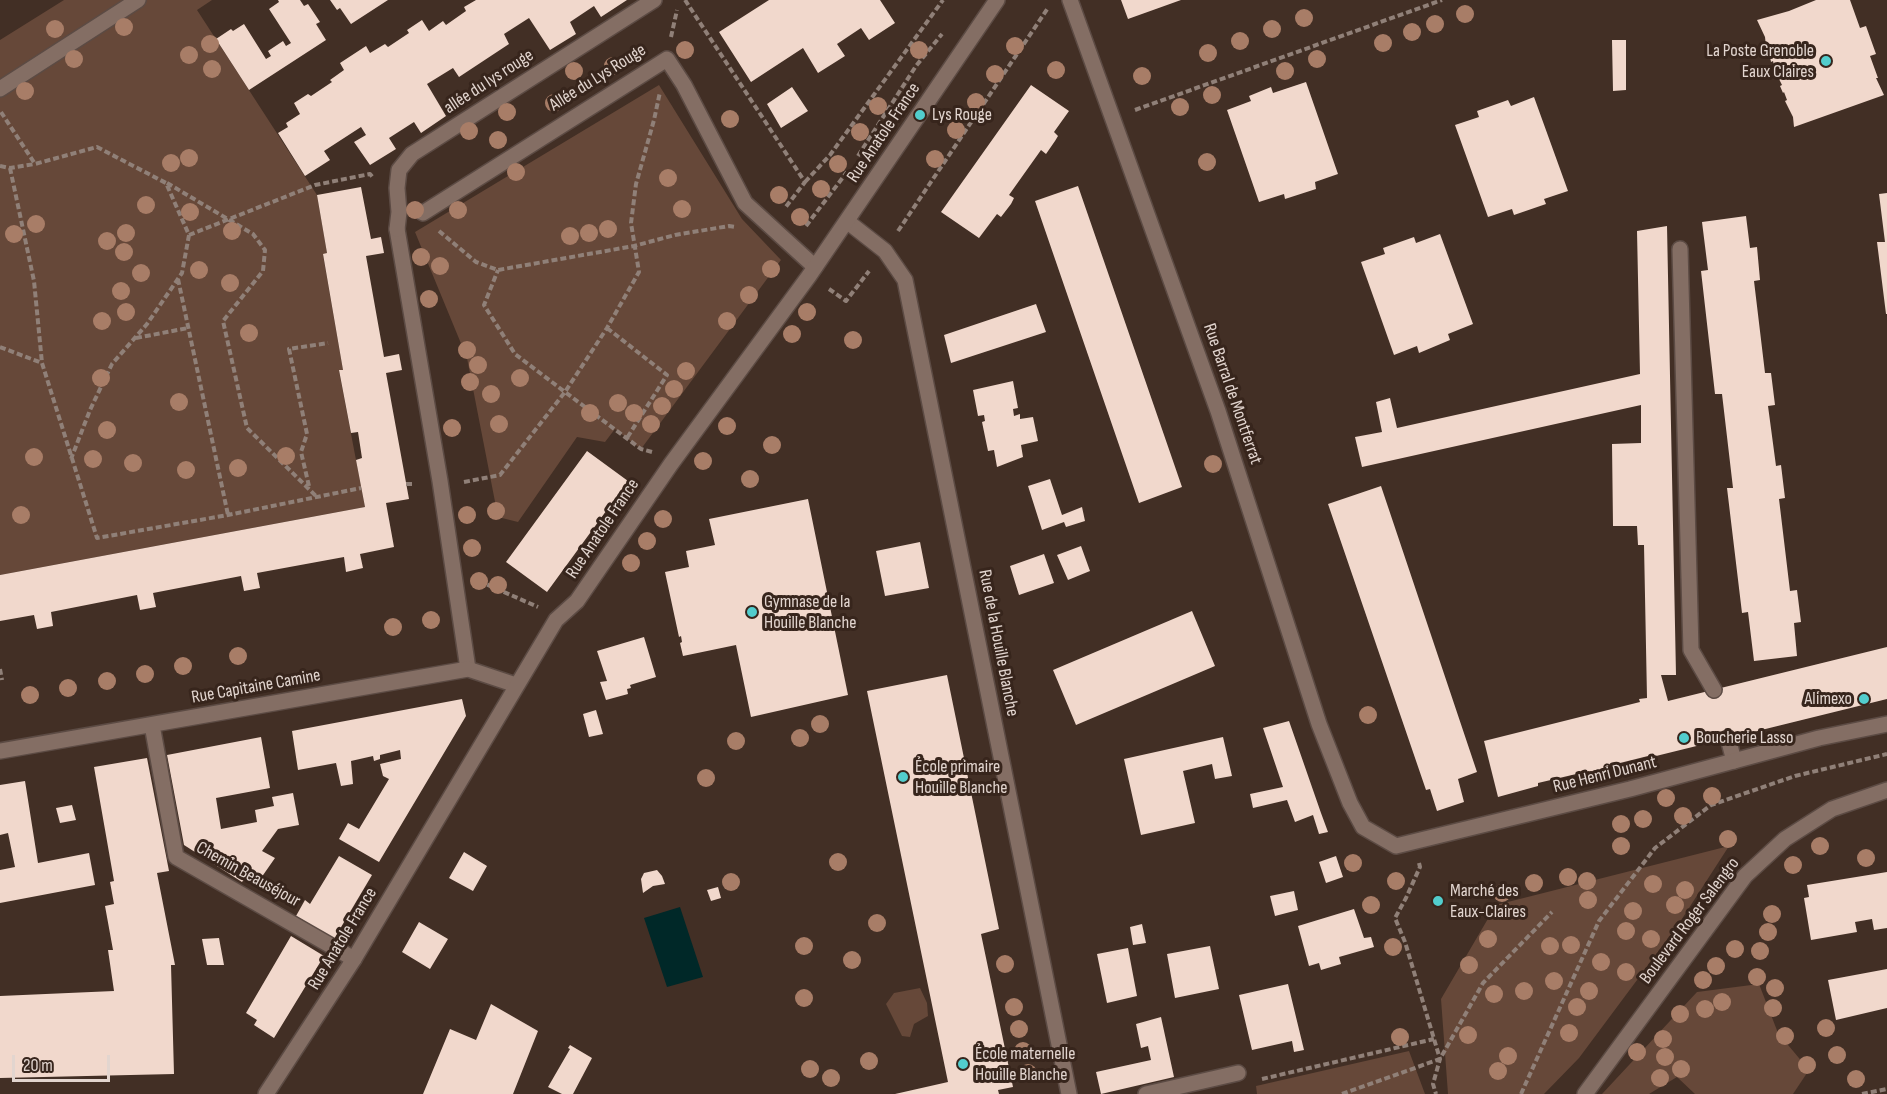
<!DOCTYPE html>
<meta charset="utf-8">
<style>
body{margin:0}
#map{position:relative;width:1887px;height:1094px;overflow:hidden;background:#422f25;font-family:"Sofia Sans Condensed",sans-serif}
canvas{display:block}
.scale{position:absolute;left:12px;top:1055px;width:98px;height:27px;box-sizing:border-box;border:3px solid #e2d5cf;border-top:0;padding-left:8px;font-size:18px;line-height:21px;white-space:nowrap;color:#e2d5cf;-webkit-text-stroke:4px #37251c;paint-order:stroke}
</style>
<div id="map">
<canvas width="1887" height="1094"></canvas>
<div class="scale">20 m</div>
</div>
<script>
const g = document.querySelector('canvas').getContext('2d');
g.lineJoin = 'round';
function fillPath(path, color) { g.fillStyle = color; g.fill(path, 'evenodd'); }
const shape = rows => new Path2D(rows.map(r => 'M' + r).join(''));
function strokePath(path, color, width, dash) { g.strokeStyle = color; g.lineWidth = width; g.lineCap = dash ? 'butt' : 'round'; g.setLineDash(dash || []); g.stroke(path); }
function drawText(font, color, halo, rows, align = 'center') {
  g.font = font + ' "Sofia Sans Condensed",sans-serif'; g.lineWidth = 6; g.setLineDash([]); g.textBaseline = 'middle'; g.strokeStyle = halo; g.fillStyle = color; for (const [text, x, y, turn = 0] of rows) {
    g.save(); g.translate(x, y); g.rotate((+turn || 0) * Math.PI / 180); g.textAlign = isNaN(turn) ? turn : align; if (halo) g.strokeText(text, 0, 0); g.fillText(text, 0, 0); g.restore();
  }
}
fillPath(shape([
 [64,0,212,0,197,10,317,195,327,253,323,255,343,370,339,371,365,507,0,575,0,40],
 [659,85,742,219,781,260,641,449,615,429,605,442,577,437,518,522,498,517,467,358,415,232],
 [1729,846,1678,925,1579,1058,1544,1094,1448,1094,1441,999,1496,905],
 [1759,984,1778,1033,1809,1070,1793,1094,1695,1094,1677,1077,1649,1094,1602,1094,1697,992],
 [920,988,927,1003,928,1016,914,1024,910,1037,902,1036,886,1004,894,993],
 [1409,1051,1425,1094,1257,1094,1256,1086]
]), '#664839');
fillPath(shape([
 [680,907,703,977,667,987,644,918]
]), '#002828');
fillPath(shape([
 [278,0,300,0,304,6,308,4,320,22,316,24,326,40,249,90,216,39,231,29,233,31,244,24,266,59,271,56,268,51,283,41,286,46,291,43,269,9,279,2],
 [330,0,388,0,351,24,340,8,337,10],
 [476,0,627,0,601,17,594,6,570,22,576,34,550,50,529,18,504,34,509,44,459,77,453,68,427,84,446,116,421,133,414,122,389,138,396,149,370,165,354,142,366,135,361,127,324,151,330,160,305,176,278,133,288,127,286,123,300,114,294,103,308,94,311,96,332,82,330,80,344,70,340,63,366,46,370,53,385,44,388,47,409,33,407,30,422,20,429,31,443,21,446,25,466,11,464,7],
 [769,0,880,0,895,23,869,40,861,28,837,44,845,56,818,73,803,48,751,82,719,32],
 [1121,0,1181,0,1128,19],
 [1816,0,1850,0,1860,28,1866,26,1876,54,1870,56,1878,78,1876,78,1884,95,1794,127,1793,117,1785,101,1787,100,1784,92,1783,93,1780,86,1782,85,1778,77,1777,77,1773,61,1771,62,1768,46,1766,46,1765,37,1757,20,1789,11],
 [1612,40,1626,40,1626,90,1613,91],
 [1306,82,1338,174,1315,182,1316,189,1285,199,1284,194,1259,202,1227,110,1251,101,1249,96,1271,87,1273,93],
 [1031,85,1069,111,1054,132,1058,136,1055,141,1046,154,1041,150,1009,195,1014,198,1011,204,1001,217,997,214,979,238,941,212],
 [792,87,808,111,781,128,767,104],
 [907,89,914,93,902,111,895,106],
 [1534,97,1568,191,1544,199,1546,204,1514,215,1512,209,1488,217,1455,125,1479,117,1477,111,1508,100,1511,106],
 [1078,186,1182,487,1139,503,1035,201],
 [361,187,371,239,381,237,384,253,366,256,384,357,399,354,402,370,386,373,409,499,386,503,394,547,360,554,363,568,346,572,344,557,257,573,260,588,244,591,241,576,153,593,156,607,140,610,137,595,51,612,53,626,37,629,34,615,0,621,0,575,365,507,356,460,362,458,358,432,351,433,339,370,343,370,323,254,327,253,317,195],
 [1887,193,1887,314,1886,314,1877,242,1885,242,1879,194],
 [1746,216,1750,248,1757,247,1760,280,1754,281,1765,373,1771,373,1775,405,1768,406,1776,466,1781,465,1785,498,1779,499,1790,591,1797,590,1801,622,1794,623,1797,656,1754,661,1748,612,1742,613,1727,488,1733,488,1722,394,1715,394,1701,271,1708,270,1702,222],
 [1667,226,1676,675,1661,675,1668,701,1887,647,1887,699,1652,757,1652,755,1604,767,1604,770,1590,774,1589,771,1538,783,1538,786,1498,797,1484,741,1640,702,1639,699,1647,698,1644,545,1638,545,1637,526,1613,526,1612,444,1641,443,1641,405,1362,467,1355,437,1382,432,1376,402,1390,398,1397,428,1640,374,1637,231],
 [1440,234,1473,324,1448,334,1450,340,1419,353,1417,346,1394,355,1361,262,1385,254,1383,248,1414,237,1416,243],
 [1036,304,1046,332,951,363,944,335],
 [1013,381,1018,408,1013,409,1014,416,1020,414,1020,419,1033,417,1038,441,1021,445,1023,457,997,467,994,450,988,451,982,422,985,421,984,415,978,416,973,390],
 [587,451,628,481,547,592,506,562],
 [1050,479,1062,515,1082,507,1085,521,1066,527,1064,522,1042,530,1028,486],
 [1381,486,1477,772,1458,779,1464,802,1437,811,1430,789,1426,790,1328,504],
 [808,499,848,695,751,717,736,645,683,656,680,643,682,642,681,636,679,637,665,572,689,567,686,551,715,545,709,519],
 [920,542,929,588,885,596,876,551],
 [1081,546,1090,571,1068,580,1057,555],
 [1044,554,1054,583,1019,595,1010,566],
 [1192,611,1215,666,1076,725,1053,670],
 [644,637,656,677,630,685,631,688,627,689,628,694,606,700,600,682,607,681,597,651],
 [947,675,999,929,981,934,1013,1087,998,1090,999,1094,895,1094,948,1082,867,691],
 [462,699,466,716,379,862,339,839,348,823,359,829,389,779,383,776,380,764,401,759,400,750,380,755,380,759,374,761,373,756,351,761,353,784,341,786,336,763,298,770,292,731],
 [596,710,603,734,589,737,583,714],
 [1289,721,1321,813,1328,832,1319,834,1313,815,1295,822,1287,800,1253,808,1250,794,1283,787,1263,728],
 [261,737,270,788,216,798,221,829,257,822,255,810,274,806,272,797,293,793,299,825,278,829,262,851,275,858,261,878,250,871,242,882,184,845,167,755],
 [1223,737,1232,776,1215,779,1212,764,1183,771,1195,823,1141,835,1124,759],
 [147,758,169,871,157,873,175,965,171,965,174,1074,0,1078,0,996,114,991,108,950,113,950,105,906,114,904,110,882,114,881,94,767],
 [25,781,38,863,89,853,95,885,0,903,0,870,15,867,8,833,0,835,0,785],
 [72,805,76,820,60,823,56,808],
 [464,852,487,866,473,891,449,878],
 [339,856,372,875,334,939,296,916,305,900,310,904],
 [1336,856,1343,877,1326,883,1319,862],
 [657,870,662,876,665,884,653,886,643,893,641,879,644,873],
 [1887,872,1887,928,1874,930,1872,919,1855,922,1857,932,1811,940,1804,898,1809,897,1807,885],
 [718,887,721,898,711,901,707,890],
 [1294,891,1298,910,1275,916,1270,896],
 [1354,909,1364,938,1371,937,1374,947,1339,957,1341,964,1321,970,1319,963,1309,966,1298,926],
 [419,922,448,939,430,969,402,952],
 [1142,924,1146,943,1133,945,1130,927],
 [291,936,324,956,274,1038,254,1025,257,1020,246,1013],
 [219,938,224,965,207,965,202,939],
 [1210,946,1219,989,1175,998,1167,954],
 [1128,948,1137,996,1107,1003,1097,954],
 [1887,969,1887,1008,1836,1020,1828,980],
 [1288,984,1304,1050,1294,1052,1292,1041,1252,1050,1239,995],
 [491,1004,538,1031,513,1094,423,1094,450,1029,476,1040],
 [1161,1017,1174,1077,1101,1094,1096,1072,1151,1060,1148,1046,1141,1048,1136,1024],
 [570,1045,592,1058,573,1094,562,1094,548,1087,570,1049,568,1048]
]), '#f1d8cc');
const service = shape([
 [423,213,667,59,684,85,745,203,815,267],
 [397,229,440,481,468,669],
 [1680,249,1691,650,1714,690],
 [1728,738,1734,761]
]);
const pedestrian = shape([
 [0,89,138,0],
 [397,229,399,212,397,188,399,170,412,154,654,0]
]);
const minor = shape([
 [1070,0,1218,411,1319,724,1350,803,1363,827,1396,846,1630,789,1819,738,1887,724],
 [848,222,885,251,905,280,1069,1094],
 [152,725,176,857,354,959],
 [0,751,468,669,516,685],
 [1146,1094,1238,1073]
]);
const tertiary = shape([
 [266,1094,354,959,556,620,577,601,671,464,809,276,997,0],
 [1585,1094,1745,876,1785,839,1832,809,1887,790]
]);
strokePath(service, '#5c4b44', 18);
strokePath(pedestrian, '#5c4b44', 18);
strokePath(minor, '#5c4b44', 18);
strokePath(tertiary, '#5c4b44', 18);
strokePath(shape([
 [685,0,805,182,785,208],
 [671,37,677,10],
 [1135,110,1442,0],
 [1,112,35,164,97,147,166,183,189,235,182,273,147,324,112,364,90,410,71,459],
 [858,156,916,66,942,34],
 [0,166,10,168,35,164],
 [10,168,34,281,42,363],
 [805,182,830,155,943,0],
 [167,183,253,234,265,250,263,271,223,321,247,428,317,497],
 [806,226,847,172],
 [439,231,476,262,498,270,634,246,675,235,729,226,736,227],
 [898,231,1048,8],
 [189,235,315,185,370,174,374,179],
 [178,279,228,515],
 [829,289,846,301,869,271],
 [607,328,667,375,627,438],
 [136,338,188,328],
 [0,347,42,363,97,538,228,515,361,488],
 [652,452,641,449,565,392,607,328,639,272,631,223,636,184,654,120,660,92],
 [464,482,500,475,565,392,515,354,484,305,498,270],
 [406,484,415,484],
 [309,486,301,452,307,434,289,349,328,343],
 [479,581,538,607],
 [0,669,2,680],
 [1419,863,1420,867,1406,898,1395,918,1405,942,1440,1059,1433,1084,1436,1094],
 [1262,1079,1434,1039],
 [1342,1094,1440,1059,1483,983,1552,912],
 [1521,1094,1599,921,1655,848,1711,805,1795,776,1887,754],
 [1862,1094,1887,1089]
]), '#908078', 4, [6, 3]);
strokePath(service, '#846e64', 15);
strokePath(pedestrian, '#846e64', 15);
strokePath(minor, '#846e64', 15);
strokePath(tertiary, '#846e64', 15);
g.fillStyle = '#a87d67';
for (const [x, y] of [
 [1465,14],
 [1304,18],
 [1435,24],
 [124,27],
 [55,29],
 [1272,29],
 [1412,32],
 [1240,41],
 [1383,43],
 [210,44],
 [1015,46],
 [685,50],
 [919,50],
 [1208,53],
 [189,55],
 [74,59],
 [1317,59],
 [613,66],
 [212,69],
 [1056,70],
 [574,71],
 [1285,71],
 [995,74],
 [1142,76],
 [25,91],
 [1212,95],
 [976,102],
 [554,103],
 [878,106],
 [1180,107],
 [507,112],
 [730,119],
 [956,130],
 [469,131],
 [860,132],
 [498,140],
 [189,158],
 [935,159],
 [1207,162],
 [171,163],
 [838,164],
 [516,172],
 [668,178],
 [821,189],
 [779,195],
 [146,205],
 [682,209],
 [415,210],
 [458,210],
 [190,212],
 [800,217],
 [36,224],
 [608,229],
 [232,231],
 [126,233],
 [589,233],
 [14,234],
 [570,236],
 [107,241],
 [124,252],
 [421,257],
 [440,266],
 [771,269],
 [199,270],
 [141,273],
 [230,283],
 [121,291],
 [749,295],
 [429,299],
 [126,312],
 [807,312],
 [102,321],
 [727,321],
 [249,333],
 [792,334],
 [853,340],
 [467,350],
 [478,365],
 [686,371],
 [101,378],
 [520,378],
 [470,382],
 [674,389],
 [491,394],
 [179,402],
 [618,403],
 [662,406],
 [590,413],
 [634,413],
 [499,424],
 [651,424],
 [727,426],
 [452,428],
 [107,430],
 [772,445],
 [286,456],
 [34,457],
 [93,459],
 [703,461],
 [133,463],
 [1213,464],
 [238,468],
 [186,470],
 [750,479],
 [496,511],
 [21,515],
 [467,515],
 [663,519],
 [647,541],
 [472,548],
 [631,563],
 [479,581],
 [498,585],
 [431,620],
 [393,627],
 [238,656],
 [183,666],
 [145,674],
 [107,681],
 [68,688],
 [30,695],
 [1368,715],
 [820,724],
 [800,738],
 [736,741],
 [706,778],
 [1712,796],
 [1666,798],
 [1683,816],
 [1643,819],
 [1621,824],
 [1728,839],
 [1621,846],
 [1820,846],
 [1866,858],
 [838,862],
 [1353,863],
 [1793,865],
 [1568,877],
 [1396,881],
 [1587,881],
 [731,882],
 [1534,883],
 [1653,884],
 [1685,890],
 [1502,893],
 [1588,900],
 [1371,905],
 [1675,905],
 [1633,911],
 [1772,914],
 [877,923],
 [1626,931],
 [1768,932],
 [1488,939],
 [1651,939],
 [1571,945],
 [804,946],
 [1550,946],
 [1393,947],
 [1735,949],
 [1760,951],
 [852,960],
 [1601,962],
 [1005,964],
 [1469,965],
 [1716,966],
 [1626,972],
 [1757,977],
 [1703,980],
 [1554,981],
 [1775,988],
 [1524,991],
 [1589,991],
 [1494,994],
 [804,998],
 [1722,1002],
 [1014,1007],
 [1577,1007],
 [1773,1008],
 [1705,1009],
 [1680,1014],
 [1826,1028],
 [1019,1029],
 [1569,1033],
 [1468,1035],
 [1785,1036],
 [1400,1037],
 [1663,1039],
 [1023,1051],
 [1637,1052],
 [1837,1055],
 [1508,1056],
 [1665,1057],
 [869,1061],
 [1807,1065],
 [810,1069],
 [1681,1069],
 [1498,1071],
 [1028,1073],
 [831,1078],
 [1660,1078],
 [1856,1079]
]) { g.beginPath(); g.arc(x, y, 9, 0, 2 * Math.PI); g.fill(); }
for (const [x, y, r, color] of [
 [1826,61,6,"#52cdcd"],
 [920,115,6,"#52cdcd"],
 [752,612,6,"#52cdcd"],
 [1864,699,6,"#52cdcd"],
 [1684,738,6,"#52cdcd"],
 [903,777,6,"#52cdcd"],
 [1438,901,6,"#52cdcd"],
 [963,1064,6,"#52cdcd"]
]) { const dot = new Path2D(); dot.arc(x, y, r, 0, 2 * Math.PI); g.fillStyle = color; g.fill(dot); strokePath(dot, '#37251c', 2); }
drawText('18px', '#e2d5cf', '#37251c', [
 ["La Poste Grenoble",1814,51,"right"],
 ["Eaux Claires",1814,72,"right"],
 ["Lys Rouge",932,115],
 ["Gymnase de la",764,602],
 ["Houille Blanche",764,623],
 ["Alimexo",1852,699,"right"],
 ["Boucherie Lasso",1696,738],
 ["École primaire",915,767],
 ["Houille Blanche",915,788],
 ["Marché des",1450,891],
 ["Eaux-Claires",1450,912],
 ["École maternelle",975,1054],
 ["Houille Blanche",975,1075]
], 'left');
drawText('18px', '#e2d5cf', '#37251c', [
 ["Allée du Lys Rouge",598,78,-32],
 ["allée du lys rouge",489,82,-33],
 ["Rue Anatole France",884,133,-56],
 ["Rue Barral de Montferrat",1232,394,71],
 ["Rue Anatole France",603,529,-56],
 ["Rue de la Houille Blanche",998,643,79],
 ["Rue Capitaine Camine",256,687,-10],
 ["Rue Henri Dunant",1605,775,-14],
 ["Chemin Beauséjour",248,875,29],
 ["Boulevard Roger Salengro",1690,921,-53],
 ["Rue Anatole France",343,939,-59]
]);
</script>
